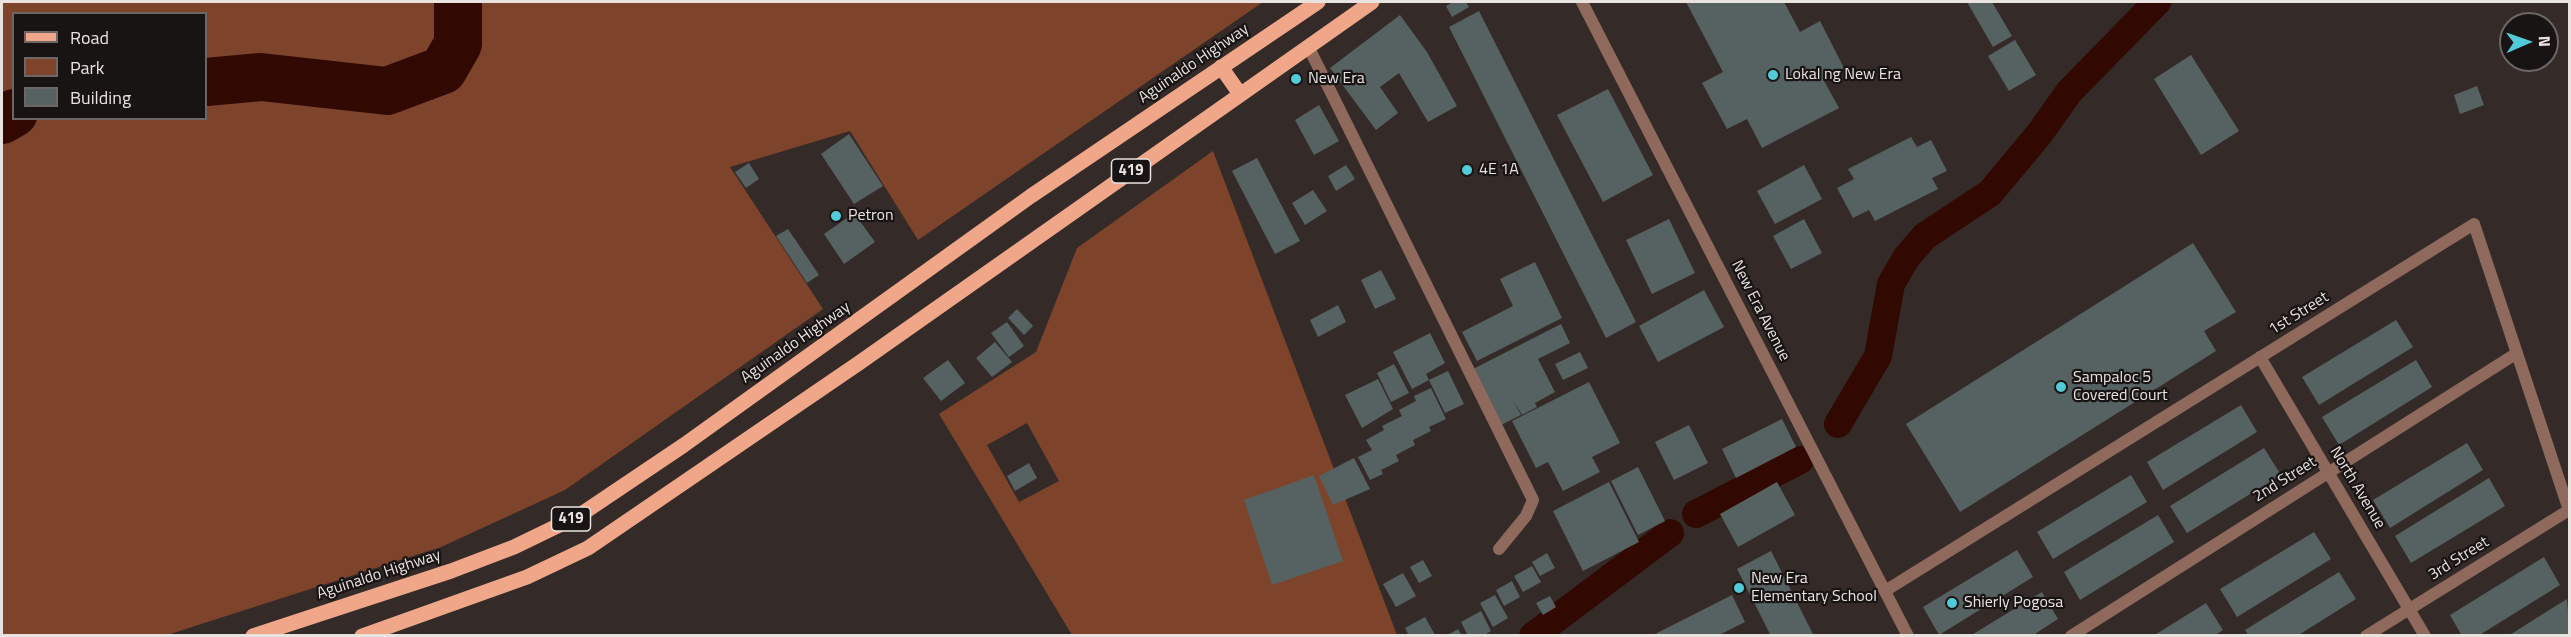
<!DOCTYPE html>
<style>
body{margin:0}
#map{position:relative;width:2571px;height:637px;overflow:hidden;background:#342b28;font-family:"Titillium Web",sans-serif}
canvas{display:block}
.frame{position:absolute;inset:0;border:3px solid #e9e3e0;pointer-events:none}
.legend{position:absolute;left:12px;top:12px;width:195px;height:108px;box-sizing:border-box;background:#181413;border:2px solid #6c6765;margin:0;padding:8px 10px;list-style:none;font-size:18px;color:#e9e3e0}
.legend li{display:flex;align-items:center;gap:12px;height:30px}
.legend b{width:30px;border:2px solid #6c6765}
.north{position:absolute;left:2499px;top:12px;width:60px;height:60px;box-sizing:border-box;background:#181413;border:2px solid #6c6765;border-radius:50%;rotate:88deg;font-size:16px;font-weight:700;line-height:24px;text-align:center;color:#e9e3e0}
.north::after{content:'';display:block;margin:auto;width:21px;height:27px;background:#52cbd8;clip-path:polygon(50% 0,100% 100%,50% 72%,0 100%)}
</style>
<div id="map">
<canvas width="2571" height="637"></canvas>
<div class="frame"></div>
<ul class="legend">
<li><b style="height:8px;background:#f0a688"></b>Road</li>
<li><b style="height:16px;background:#7e432b"></b>Park</li>
<li><b style="height:16px;background:#566162"></b>Building</li>
</ul>
<div class="north">N</div>
</div>
<script>
const g = document.querySelector('canvas').getContext('2d');
g.lineJoin = 'round';
function fillPath(path, color) { g.fillStyle = color; g.fill(path, 'evenodd'); }
const shape = rows => new Path2D(rows.map(r => 'M' + r).join(''));
function strokePath(path, color, width, dash) { g.strokeStyle = color; g.lineWidth = width; g.lineCap = dash ? 'butt' : 'round'; g.setLineDash(dash || []); g.stroke(path); }
function drawText(font, color, halo, rows, align = 'center') {
  g.font = font + ' "Titillium Web",sans-serif'; g.lineWidth = 4.5; g.setLineDash([]); g.textBaseline = 'middle'; g.strokeStyle = halo; g.fillStyle = color; for (const [text, x, y, turn = 0] of rows) {
    g.save(); g.translate(x, y); g.rotate((+turn || 0) * Math.PI / 180); g.textAlign = isNaN(turn) ? turn : align; if (halo) g.strokeText(text, 0, 0); g.fillText(text, 0, 0); g.restore();
  }
}
fillPath(shape([
 [2,2,1263,2,918,240,850,131,730,167,823,309,565,490,441,547,164,636,2,635],
 [14,14,206,14,206,118,14,118],
 [1213,151,1397,635,1072,635,939,414,1036,352,1077,248],
 [1027,423,1059,481,1019,502,987,445]
]), '#7e432b');
strokePath(shape([
 [1838,424,1878,356,1891,284,1906,258,1925,236,1990,193,2040,133,2069,92,2157,2],
 [1696,514,1800,460],
 [1533,636,1670,533]
]), '#310900', 28);
strokePath(shape([
 [206,82,261,77,387,91,443,70,458,44,458,2],
 [2,120,14,113]
]), '#310900', 48);
fillPath(shape([
 [1453,2,1466,2,1469,7,1452,17,1446,6],
 [1686,2,1784,2,1800,32,1820,21,1844,68,1823,79,1839,108,1762,148,1747,119,1727,129,1702,83,1723,72],
 [1967,2,1992,2,2012,36,1993,47],
 [1479,11,1636,322,1606,338,1449,27],
 [1400,15,1427,52,1457,106,1428,122,1399,73,1380,87,1398,113,1376,130,1330,68],
 [2015,40,2036,75,2009,91,1988,56],
 [2191,55,2239,131,2201,155,2154,79],
 [2477,86,2484,105,2460,114,2454,95],
 [1608,89,1653,175,1603,202,1557,115],
 [1319,105,1339,141,1314,155,1295,120],
 [849,134,883,186,854,204,821,154],
 [1911,137,1917,147,1931,140,1947,171,1932,178,1938,189,1875,221,1869,210,1853,218,1837,188,1854,179,1848,169],
 [1257,158,1300,241,1275,254,1232,171],
 [749,163,759,179,746,188,735,172],
 [1346,165,1355,179,1336,191,1328,176],
 [1804,165,1822,199,1775,224,1757,191],
 [1313,190,1327,211,1305,225,1292,203],
 [854,213,875,242,844,264,824,234],
 [1669,219,1695,273,1652,294,1626,240],
 [1804,219,1822,253,1791,269,1773,236],
 [788,229,819,275,807,283,776,236],
 [2193,243,2236,312,2204,331,2216,351,1960,512,1906,424],
 [1535,262,1562,318,1477,361,1462,332,1513,306,1500,279],
 [1381,270,1396,299,1375,309,1361,280],
 [1704,290,1724,327,1658,362,1639,326],
 [1338,305,1346,322,1318,337,1310,320],
 [1017,309,1033,326,1024,335,1008,318],
 [2396,320,2413,347,2319,405,2302,377],
 [1007,322,1024,346,1009,357,991,333],
 [1561,324,1570,343,1538,359,1555,392,1535,403,1537,407,1522,415,1513,400,1521,415,1501,425,1473,369],
 [1430,333,1445,363,1426,374,1429,380,1412,389,1393,352],
 [995,342,1012,362,992,377,976,358],
 [1580,352,1588,368,1563,380,1555,364],
 [948,360,965,383,941,401,923,378],
 [2416,360,2432,387,2339,445,2322,417],
 [1394,364,1409,393,1391,402,1377,373],
 [1448,371,1464,404,1445,413,1429,380],
 [1378,379,1393,409,1362,428,1345,395],
 [1589,382,1620,443,1592,457,1600,472,1563,491,1548,462,1536,468,1512,421],
 [1431,388,1446,419,1429,427,1431,431,1413,440,1415,445,1396,455,1399,461,1381,470,1383,474,1370,480,1358,457,1372,450,1366,440,1384,430,1382,426,1402,416,1399,410,1416,401,1414,396],
 [2241,405,2257,432,2163,490,2147,462],
 [1782,419,1796,447,1736,478,1722,449],
 [1689,425,1708,463,1674,480,1655,442],
 [2467,443,2483,470,2390,528,2373,500],
 [2264,448,2281,475,2187,533,2170,506],
 [1354,458,1370,489,1333,505,1319,476],
 [1029,463,1037,478,1015,491,1007,476],
 [1638,467,1665,521,1638,535,1611,481],
 [1314,475,1343,561,1272,585,1244,500],
 [2131,475,2147,502,2053,559,2037,532],
 [2489,478,2505,506,2411,563,2395,536],
 [1609,482,1639,542,1583,571,1553,511],
 [1777,482,1795,515,1738,547,1720,514],
 [2158,515,2174,542,2080,600,2064,572],
 [2314,532,2331,559,2237,617,2220,589],
 [2017,550,2033,577,1939,635,1923,607],
 [1771,551,1814,636,1771,636,1737,569],
 [1547,553,1555,568,1540,576,1532,562],
 [2544,557,2560,585,2478,636,2462,636,2450,615],
 [1423,560,1432,576,1419,583,1410,567],
 [1532,566,1541,582,1523,592,1514,576],
 [2339,572,2356,599,2297,636,2249,636,2245,630],
 [1403,573,1416,596,1396,607,1383,584],
 [1512,581,1520,597,1504,606,1496,590],
 [2042,592,2058,619,2044,628,2032,636,1970,636],
 [1495,595,1508,618,1493,627,1480,603],
 [1732,595,1745,622,1717,636,1651,636],
 [1550,596,1556,607,1543,615,1536,603],
 [2567,599,2570,636,2508,636,2554,607],
 [2206,603,2223,630,2214,636,2153,636],
 [1481,611,1491,631,1483,636,1468,636,1461,622],
 [1425,617,1435,635,1409,636,1405,628],
 [1458,629,1462,636,1446,636]
]), '#566162');
strokePath(shape([
 [1308,46,1533,500,1526,516,1499,549],
 [2260,357,2425,636],
 [1885,591,2474,224,2569,510,2366,636],
 [2071,636,2517,353]
]), '#8f6a5c', 12);
strokePath(shape([
 [1582,2,1908,636]
]), '#8f6a5c', 12);
strokePath(shape([
 [1221,67,1240,94],
 [253,636,451,571,514,547,580,515,684,445,1031,196,1318,2],
 [362,636,527,577,588,548,859,363,1372,2]
]), '#f0a688', 15);
for (const [x, y, r, color] of [
 [1773,75,6,"#52cbd8"],
 [1296,79,6,"#52cbd8"],
 [1467,170,6,"#52cbd8"],
 [836,216,6,"#52cbd8"],
 [2061,387,6,"#52cbd8"],
 [1739,588,6,"#52cbd8"],
 [1952,603,6,"#52cbd8"]
]) { const dot = new Path2D(); dot.arc(x, y, r, 0, 2 * Math.PI); g.fillStyle = color; g.fill(dot); strokePath(dot, '#181413', 2); }
for (const [x, y, w] of [
 [1131,171,39],
 [571,519,39]
]) { const box = new Path2D(); box.roundRect(x - w / 2, y - 12, w, 24, 4.5); g.fillStyle = '#181413'; g.fill(box); strokePath(box, '#e9e3e0', 1.5); }
drawText('bold 15px', '#e9e3e0', null, [
 ["419",1131,171],
 ["419",571,519]
]);
drawText('16px', '#e9e3e0', '#181413', [
 ["Aguinaldo Highway",1194,64,-34],
 ["New Era Avenue",1760,311,63],
 ["1st Street",2299,314,-32],
 ["Aguinaldo Highway",796,343,-35],
 ["2nd Street",2285,480,-32],
 ["North Avenue",2357,488,59],
 ["3rd Street",2459,559,-32],
 ["Aguinaldo Highway",379,575,-18]
]);
drawText('16px', '#e9e3e0', '#181413', [
 ["Lokal ng New Era",1785,75],
 ["New Era",1308,79],
 ["4E 1A",1479,170],
 ["Petron",848,216],
 ["Sampaloc 5",2073,378],
 ["Covered Court",2073,396],
 ["New Era",1751,579],
 ["Elementary School",1751,597],
 ["Shierly Pogosa",1964,603]
], 'left');
</script>
